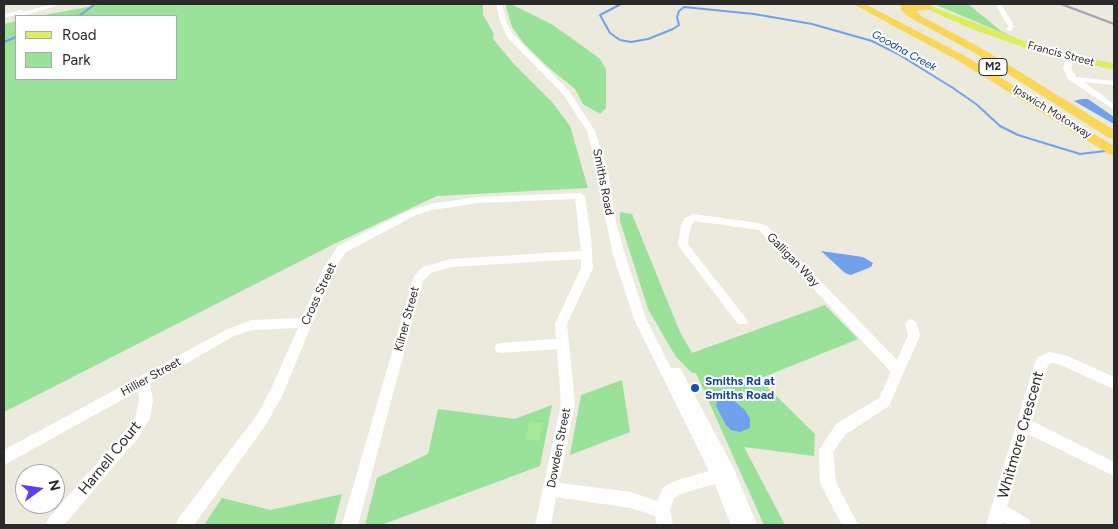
<!DOCTYPE html>
<style>
body{margin:0}
#map{position:relative;width:1118px;height:529px;overflow:hidden;background:#eceadc;font-family:Figtree,sans-serif}
canvas{display:block}
.frame{position:absolute;inset:0;border:5px solid #2a2a2a;pointer-events:none}
.legend{position:absolute;left:15px;top:15px;width:162px;height:65px;box-sizing:border-box;background:#fff;border:1px solid #aaa;margin:0;padding:6px 9px;list-style:none;font-size:15px;color:#2a2a2a}
.legend li{display:flex;align-items:center;gap:10px;height:25px}
.legend b{width:25px;border:1px solid #aaa}
.north{position:absolute;left:15px;top:464px;width:50px;height:50px;box-sizing:border-box;background:#fff;border:1px solid #aaa;border-radius:50%;rotate:76deg;font-size:14px;font-weight:700;line-height:20px;text-align:center;color:#2a2a2a}
.north::after{content:'';display:block;margin:auto;width:18px;height:22px;background:#5c40f5;clip-path:polygon(50% 0,100% 100%,50% 72%,0 100%)}
</style>
<div id="map">
<canvas width="1118" height="529"></canvas>
<div class="frame"></div>
<ul class="legend">
<li><b style="height:6px;background:#deed60"></b>Road</li>
<li><b style="height:14px;background:#9ae19a"></b>Park</li>
</ul>
<div class="north">N</div>
</div>
<script>
const g = document.querySelector('canvas').getContext('2d');
g.lineJoin = 'round';
function fillPath(path, color) { g.fillStyle = color; g.fill(path, 'evenodd'); }
const shape = rows => new Path2D(rows.map(r => 'M' + r).join(''));
function strokePath(path, color, width, dash) { g.strokeStyle = color; g.lineWidth = width; g.lineCap = dash ? 'butt' : 'round'; g.setLineDash(dash || []); g.stroke(path); }
function drawText(font, color, halo, rows, align = 'center') {
  g.font = font + ' Figtree,sans-serif'; g.lineWidth = 4; g.setLineDash([]); g.textBaseline = 'middle'; g.strokeStyle = halo; g.fillStyle = color; for (const [text, x, y, turn = 0] of rows) {
    g.save(); g.translate(x, y); g.rotate((+turn || 0) * Math.PI / 180); g.textAlign = isNaN(turn) ? turn : align; if (halo) g.strokeText(text, 0, 0); g.fillText(text, 0, 0); g.restore();
  }
}
fillPath(shape([
 [104,4,483,4,483,15,494,34,493,39,514,64,553,103,570,126,588,188,437,196,334,244,4,412,4,24,16,21,16,79,176,79,176,16,39,16],
 [507,4,511,4,553,25,599,58,606,69,606,108,600,114,583,104,575,89,548,67,525,45,512,27,506,7],
 [934,4,968,4,1001,31,1019,40],
 [620,212,632,214,680,332,692,353,825,305,858,339,759,379,815,434,814,456,744,447,785,525,764,525,696,373,692,373,676,357,648,309,620,221],
 [622,380,630,432,570,455,581,395],
 [552,405,540,466,381,525,365,525,377,478,428,454,438,409,515,419],
 [342,494,334,525,204,525,222,498,271,510]
]), '#9ae19a');
fillPath(shape([
 [530,421,543,423,539,441,525,439]
]), '#a9e896');
fillPath(shape([
 [1082,99,1088,99,1114,117,1114,124,1074,101],
 [821,251,863,257,873,263,871,267,851,275,845,273],
 [726,398,732,399,745,410,750,419,750,428,740,432,731,430,726,425,716,406,717,400]
]), '#71a1ec');
strokePath(shape([
 [621,4,600,15,610,33,620,40,631,42,648,39,673,29,679,25,677,17,679,11,684,7,754,14,812,24,872,41,898,54,953,88,976,104,1000,126,1018,135,1080,154,1105,151],
 [79,16,95,4],
 [4,42,16,37]
]), '#71a1ec', 2);
fillPath(shape([
 [52,4,61,4,24,16,16,18,15,15,4,18,4,14,21,10,24,12,52,4],
 [496,4,502,4,507,24,513,34,569,91,595,131,608,171,616,222,625,255,646,319,671,368,680,368,734,469,757,525,731,525,715,484,683,493,674,498,670,510,673,525,657,525,655,516,631,508,556,497,551,525,535,525,561,404,557,349,501,353,496,352,495,348,496,344,501,343,556,339,555,324,581,268,581,259,451,267,431,273,423,281,358,525,342,525,414,276,423,267,451,259,581,251,575,199,478,203,432,210,416,215,346,252,335,268,283,394,267,423,194,525,176,525,178,519,257,415,270,391,298,328,252,330,234,336,150,384,153,400,150,418,138,438,64,525,46,525,48,519,128,428,136,416,139,400,138,391,4,465,4,450,226,330,251,320,302,318,324,267,338,246,408,211,431,204,478,197,580,193,585,196,591,238,593,268,567,324,575,404,559,483,631,492,657,501,663,488,675,481,709,471,634,319,613,255,606,222,598,171,587,131,563,94,507,37,501,24,496,4],
 [995,4,1001,4,1014,26,1011,31,1006,30,1008,26,995,4],
 [1067,56,1074,58,1071,68,1076,77,1114,81,1114,85,1084,82,1114,104,1114,110,1068,79,1063,68,1067,56],
 [693,214,758,223,767,226,897,360,908,335,905,324,907,321,911,319,915,321,917,324,920,335,889,406,846,434,833,452,836,482,858,525,842,525,820,483,819,450,836,424,879,398,891,372,759,230,695,221,691,225,688,243,690,247,748,321,746,324,738,324,680,248,678,243,681,225,684,219,693,214],
 [1049,352,1065,355,1114,377,1114,389,1058,364,1051,363,1048,365,1032,421,1114,462,1114,476,1028,434,1007,507,1029,519,1031,525,1008,525,1003,522,1002,525,986,525,1035,362,1037,358,1049,352]
]), '#fff');
fillPath(shape([
 [915,4,925,4,1037,46,1114,64,1114,70,1031,50,972,29,915,4]
]), '#deed60');
fillPath(shape([
 [853,4,865,4,965,56,1114,146,1114,155,1109,154,957,60,853,4],
 [901,4,931,5,931,9,916,11,921,16,981,48,1114,130,1114,139,1109,138,973,52,909,17,901,10,901,4]
]), '#fad659');
strokePath(shape([
 [1061,4,1114,24]
]), '#a39fb4', 2);
for (const [x, y, r, color] of [
 [695,388,5,"#1a4fb4"]
]) { const dot = new Path2D(); dot.arc(x, y, r, 0, 2 * Math.PI); g.fillStyle = color; g.fill(dot); strokePath(dot, '#fff', 2); }
drawText('italic 11px', '#103b98', '#fff', [
 ["Goodna Creek",904,51,29]
]);
drawText('11px', '#2a2a2a', '#fff', [
 ["Francis Street",1061,54,15],
 ["Ipswich Motorway",1052,112,32]
]);
for (const [x, y, w] of [
 [993,67,28]
]) { const box = new Path2D(); box.roundRect(x - w / 2, y - 8.5, w, 17, 4); g.fillStyle = '#fff'; g.fill(box); strokePath(box, '#2a2a2a', 1); }
drawText('bold 11px', '#2a2a2a', null, [
 ["M2",993,67]
]);
drawText('12px', '#2a2a2a', '#fff', [
 ["Smiths Road",603,182,79],
 ["Galligan Way",793,260,46],
 ["Cross Street",319,294,-65],
 ["Kilner Street",407,319,-75],
 ["Hillier Street",151,377,-29],
 ["Dowden Street",559,448,-79]
]);
drawText('bold 12px', '#164399', '#fff', [
 ["Smiths Rd at",705,381],
 ["Smiths Road",705,395]
], 'left');
drawText('15px', '#2a2a2a', '#fff', [
 ["Whitmore Crescent",1021,435,-74],
 ["Harnell Court",110,458,-51]
]);
</script>
